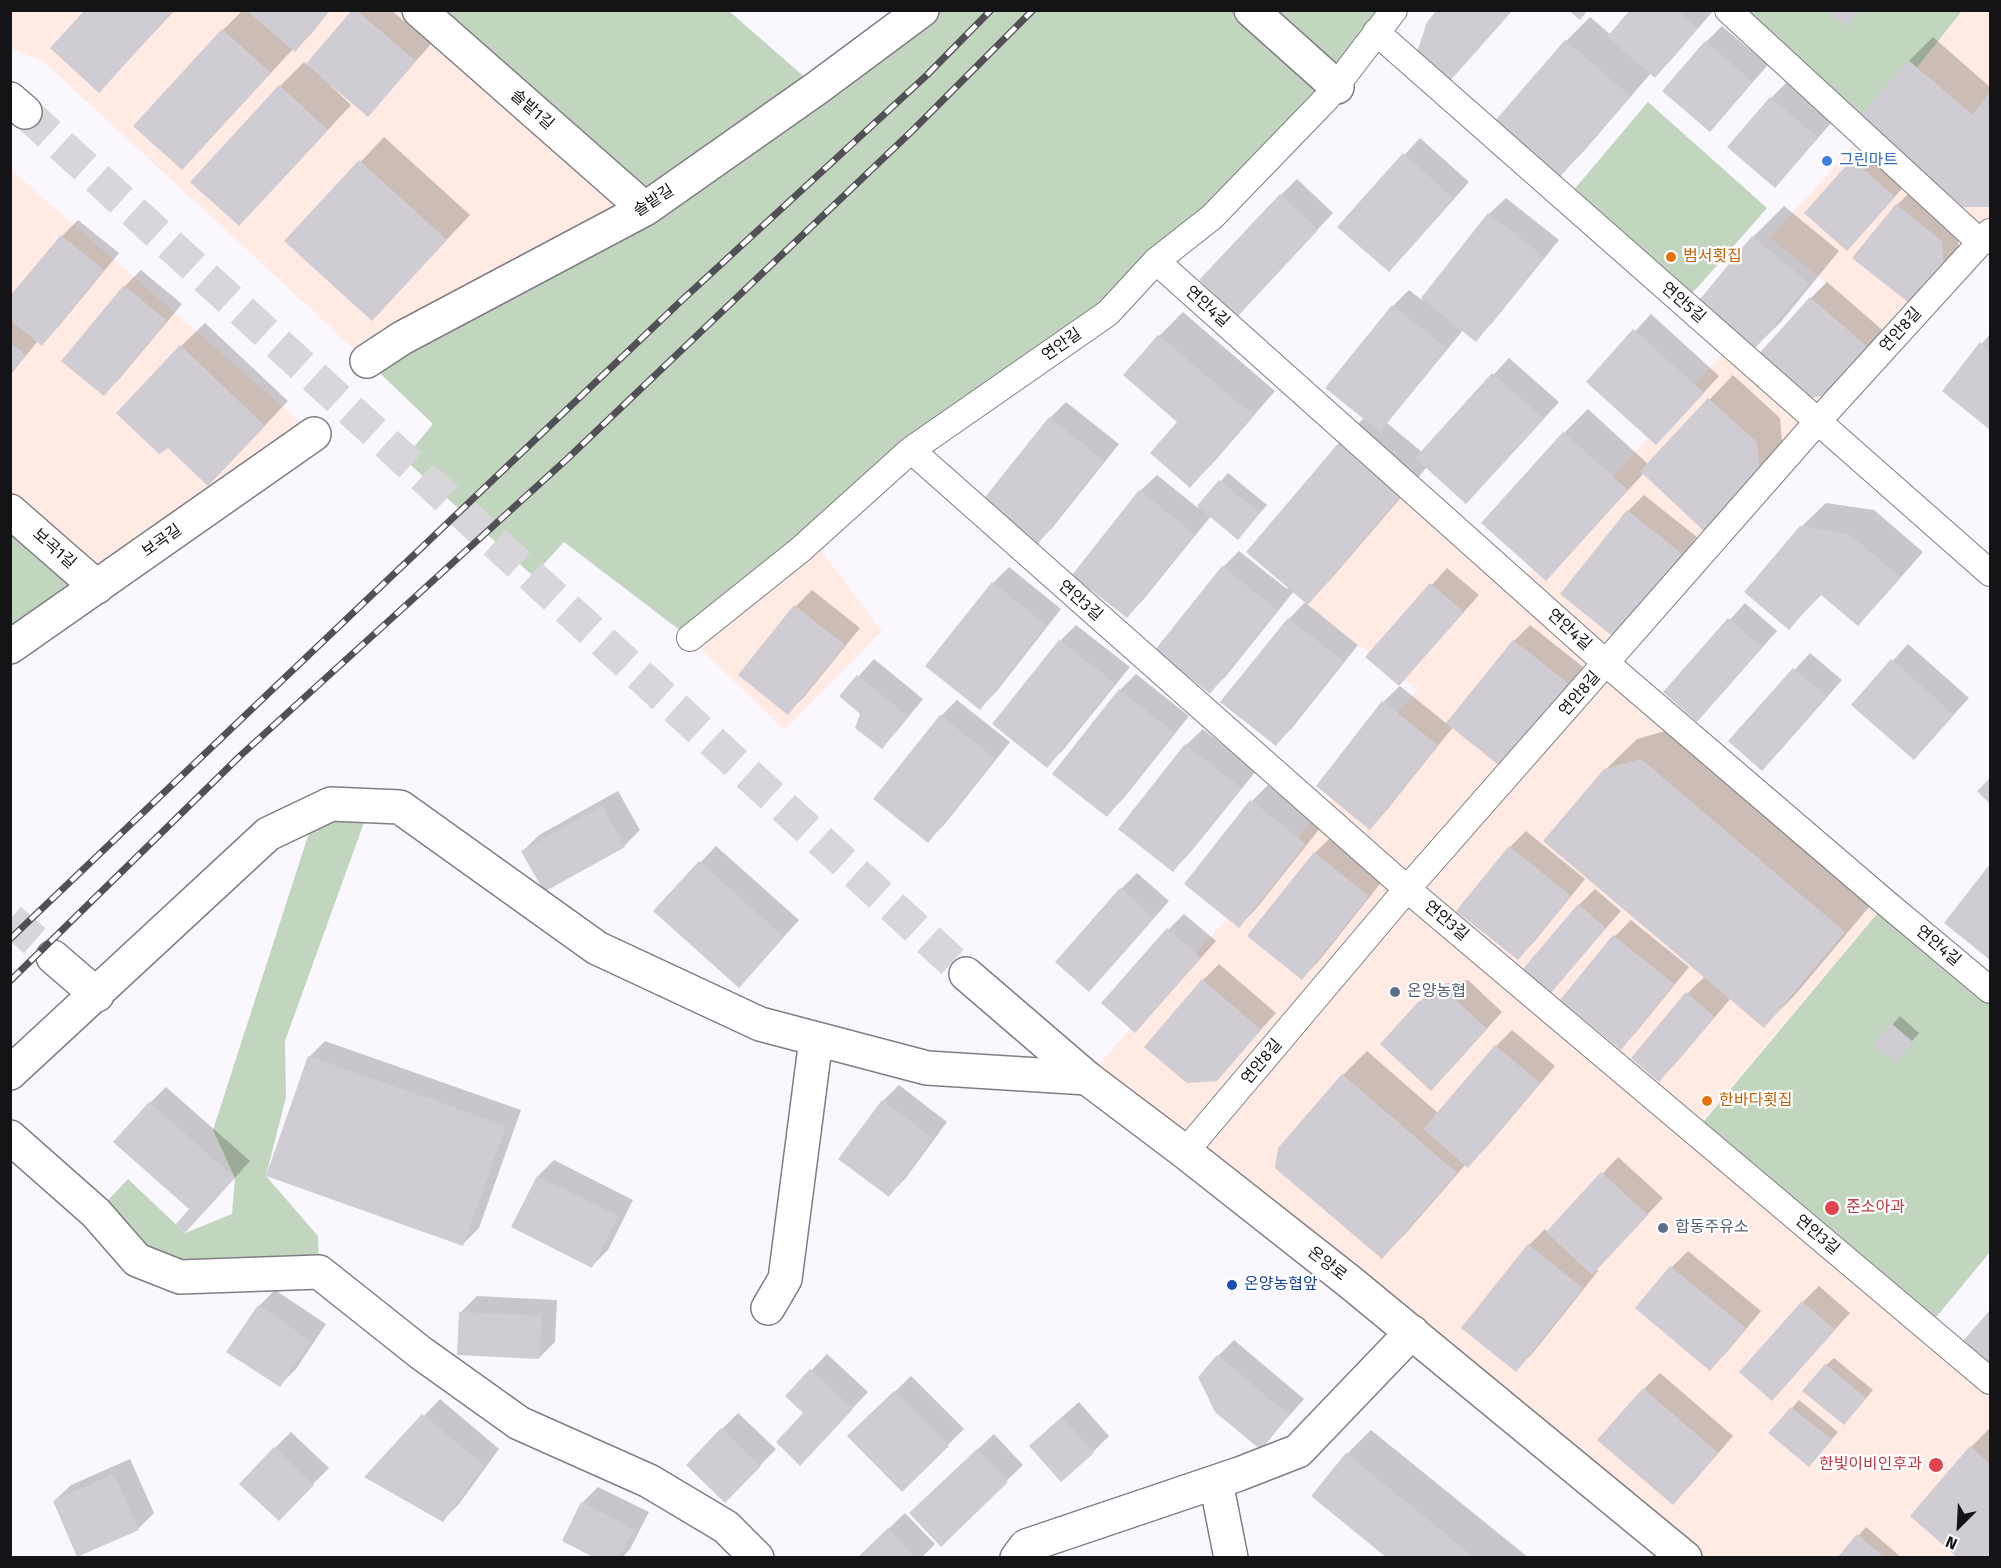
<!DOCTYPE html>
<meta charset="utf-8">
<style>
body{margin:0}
#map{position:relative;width:2001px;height:1568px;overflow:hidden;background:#faf8fe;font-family:"Fira Sans",sans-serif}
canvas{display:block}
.frame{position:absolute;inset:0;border:12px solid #141316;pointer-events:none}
.north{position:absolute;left:1929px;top:1496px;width:60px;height:60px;-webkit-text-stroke:4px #fff;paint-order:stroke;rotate:204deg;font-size:16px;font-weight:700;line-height:24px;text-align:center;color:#141316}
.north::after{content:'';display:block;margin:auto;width:21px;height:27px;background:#141316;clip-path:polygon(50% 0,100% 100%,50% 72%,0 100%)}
</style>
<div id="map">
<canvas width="2001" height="1568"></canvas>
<div class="frame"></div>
<div class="north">N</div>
</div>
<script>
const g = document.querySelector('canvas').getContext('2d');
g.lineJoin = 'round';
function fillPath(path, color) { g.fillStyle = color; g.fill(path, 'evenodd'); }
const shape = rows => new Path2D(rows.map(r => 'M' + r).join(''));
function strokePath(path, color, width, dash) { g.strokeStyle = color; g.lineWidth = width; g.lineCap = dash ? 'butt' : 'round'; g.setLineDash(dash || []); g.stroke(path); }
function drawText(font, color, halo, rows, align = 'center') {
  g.font = font + ' "Fira Sans","Noto Sans KR",sans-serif'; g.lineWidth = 4.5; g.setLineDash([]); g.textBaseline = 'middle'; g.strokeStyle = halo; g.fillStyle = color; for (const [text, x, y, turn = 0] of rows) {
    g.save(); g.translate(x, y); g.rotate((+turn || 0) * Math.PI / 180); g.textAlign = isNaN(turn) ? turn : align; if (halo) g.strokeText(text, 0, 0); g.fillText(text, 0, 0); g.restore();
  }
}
fillPath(shape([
 [10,11,419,11,645,209,367,361,43,61,11,49],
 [1961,11,1990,11,1990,232,1607,664,1886,903,1694,1131,1990,1383,1990,1557,1685,1557,1087,1078,1320,812,1417,690,1308,605,1409,486,1518,584,1731,344,1751,362,1826,282,1770,238,1863,135],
 [11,170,314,434,97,587,11,509],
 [812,539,882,631,784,730,690,638]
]), '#ffebe4');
fillPath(shape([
 [419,11,729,11,817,88,922,11,1399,11,1228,200,690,638,564,542,533,576,404,459,433,424,367,361,645,208],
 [1728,11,1962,11,1863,135],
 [1648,102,1767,208,1698,287,1682,302,1566,199],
 [10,512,97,587,10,647],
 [370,806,285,1041,286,1097,266,1176,318,1236,319,1272,180,1277,96,1213,128,1179,185,1233,232,1214,235,1178,213,1130,316,811],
 [1886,903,1990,990,1990,1252,1928,1327,1694,1133]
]), '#c2d6bf');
fillPath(shape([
 [87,10,175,10,99,91],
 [243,10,330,10,311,34,295,50,293,49,205,144,223,30],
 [354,10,391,10,431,44,368,115,332,84,331,86,351,105,263,200,192,182,280,86,304,62,307,65],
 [1632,10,1713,11,1671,60,1655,76,1651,73,1583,152,1559,176,1496,122,1566,41,1590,17,1611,35],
 [1722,26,1768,65,1710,130,1706,42],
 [1933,37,1990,87,1990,206,1964,205,1861,117,1909,61],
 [1787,82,1833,121,1775,186,1771,98],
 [384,137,470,215,372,319,286,241],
 [1420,138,1469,182,1405,254,1339,226],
 [1869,144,1910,180,1847,249,1806,213],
 [1297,179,1333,213,1254,298,1281,195],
 [1913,189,1957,225,1959,253,1929,289,1897,205],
 [1506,198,1559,240,1492,323,1476,339,1464,329,1387,423,1422,452,1509,358,1559,402,1482,486,1427,467,1331,579,1307,604,1358,645,1292,728,1276,744,1223,702,1289,619,1306,601,1294,591,1226,676,1210,692,1223,567,1239,551,1287,589,1289,587,1348,434,1364,418,1327,388,1393,306,1409,290,1422,300,1489,214],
 [1784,206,1839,251,1780,323,1748,354,1753,237],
 [78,220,119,253,58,327,42,344,38,341,10,375,10,298,62,236],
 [141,270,182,304,120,378,104,394,125,286],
 [1827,282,1887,334,1851,375,1811,298],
 [1183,312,1275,391,1214,462,1190,486,1179,421,1125,375,1159,336],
 [1651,314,1719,376,1672,427,1588,382],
 [205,323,288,401,232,460,181,346],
 [1990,334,1990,428,1944,390],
 [1733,375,1780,418,1783,452,1707,532,1644,473,1546,579,1564,433,1588,409,1648,464],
 [1066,402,1119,444,1053,527,1037,543,1050,418],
 [1228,473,1267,505,1245,530,1211,516,1143,600,1127,616,1074,574,1140,491,1157,475,1198,508],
 [1644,495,1697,537,1631,620,1562,594,1628,511],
 [1826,503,1874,510,1923,552,1881,600,1858,624,1822,594,1789,628,1801,527],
 [1009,567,1061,609,996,692,980,708,993,583],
 [1447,568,1479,595,1399,684,1367,657],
 [812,590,860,628,804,697,788,713,796,606],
 [1745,603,1777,631,1713,703,1665,692],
 [1076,625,1130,667,1063,750,1047,766,1060,641],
 [1530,625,1583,667,1517,749,1453,727,1386,811,1370,828,1383,702,1400,686,1447,724,1514,641],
 [1908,644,1969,698,1914,758,1853,705],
 [1810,653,1842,680,1778,753,1730,741],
 [874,659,923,699,897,731,881,747,862,713,841,696],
 [1136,674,1189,716,1123,799,1107,815,1120,690],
 [957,700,1010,742,944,825,928,841,875,799,941,716],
 [1203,729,1256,771,1189,854,1173,870,1120,828,1186,745],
 [1672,729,1875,900,1795,995,1764,1026,1731,998,1675,1064,1659,1080,1688,993,1705,976,1605,770,1637,739],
 [1268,785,1321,827,1255,910,1239,926,1186,884,1252,801],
 [618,791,640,830,624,846,523,851,539,835],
 [1526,831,1585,879,1534,942,1518,958,1458,911,1510,847],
 [1331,837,1384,879,1318,962,1302,978,1315,853],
 [716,846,799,920,755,969,655,911],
 [1990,866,1990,958,1946,923],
 [1137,873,1169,901,1105,974,1121,889],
 [1595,889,1621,911,1551,991,1579,905],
 [1184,914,1216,941,1135,1031,1168,930],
 [1631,920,1689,967,1637,1031,1621,1048,1563,1000,1615,936],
 [1219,964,1276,1013,1216,1079,1146,1047,1203,980],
 [1468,980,1502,1012,1447,1073,1420,1002,1437,985],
 [1900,1016,1919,1033,1902,1053,1875,1044],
 [1512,1030,1555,1066,1484,1150,1466,1164,1406,1233,1382,1257,1343,1075,1367,1051,1438,1113,1496,1046],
 [325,1041,521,1110,479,1228,463,1244,309,1057],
 [899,1085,947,1122,905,1179,889,1195,883,1101],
 [166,1087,250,1161,201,1215,191,1209,150,1103],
 [1618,1157,1663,1198,1596,1269,1598,1271,1532,1354,1516,1370,1529,1245,1545,1229,1548,1232],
 [554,1160,633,1200,608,1250,592,1266,513,1226,538,1176],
 [1688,1251,1761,1311,1726,1353,1710,1369,1637,1308,1672,1267],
 [1819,1286,1850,1313,1772,1399,1803,1302],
 [275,1290,326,1324,296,1369,279,1386,259,1306],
 [477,1296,557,1300,555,1342,539,1358,461,1312],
 [1990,1312,1990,1363,1965,1341],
 [1234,1340,1304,1399,1261,1448,1218,1356],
 [827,1354,868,1392,816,1447,806,1412,787,1396],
 [1834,1358,1873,1390,1852,1415,1826,1365],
 [1660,1373,1733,1436,1689,1487,1644,1389],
 [911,1376,964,1429,902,1490,865,1421],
 [440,1399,499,1449,459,1504,443,1520,366,1477],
 [1799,1400,1838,1432,1809,1465,1792,1408],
 [1079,1402,1109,1436,1093,1452,1047,1430],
 [738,1413,776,1449,741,1485,722,1429],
 [1990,1428,1990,1558,1960,1558,1971,1447],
 [1371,1430,1529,1558,1390,1558,1313,1495,1347,1454],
 [291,1432,329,1468,294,1503,275,1448],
 [994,1434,1023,1465,941,1544,927,1497],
 [130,1459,154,1513,138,1529,54,1501,71,1485],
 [598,1487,649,1512,630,1549,622,1558,598,1558,582,1503],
 [905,1513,935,1544,921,1558,858,1558],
 [1866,1527,1902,1558,1839,1558]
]), '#0003');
fillPath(shape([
 [85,10,174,10,99,93,50,48],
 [246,10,330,10,295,52],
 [352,10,356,10,416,61,368,117,306,64],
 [1437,10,1513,10,1451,80,1417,52,1427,22],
 [1568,10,1588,10,1580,20],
 [1630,10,1677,10,1698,28,1655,78,1607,37],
 [1826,10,1860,10,1845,27],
 [222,29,271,73,182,170,133,126],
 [1565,40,1630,96,1559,178,1494,122],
 [1705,41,1753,82,1710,132,1662,91],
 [1908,60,1973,115,1990,91,1990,207,1963,207,1859,117],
 [279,85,328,130,239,226,190,182],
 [1770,97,1818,138,1775,188,1727,147],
 [1403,153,1454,199,1389,272,1337,227],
 [1852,159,1895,197,1847,251,1804,213],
 [359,160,447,240,372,321,284,241],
 [1280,194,1318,230,1238,316,1199,280],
 [1896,204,1942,241,1944,271,1914,307,1852,258],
 [1488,213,1544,257,1476,342,1421,298],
 [61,235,104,270,42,346,10,320,10,296],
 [1752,236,1809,283,1749,356,1692,309],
 [124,285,167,321,104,396,61,361],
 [1810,297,1872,351,1835,393,1801,400,1756,357],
 [1392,305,1447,348,1380,432,1325,388],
 [1633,329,1704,393,1656,445,1586,382],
 [1158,335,1253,415,1190,488,1150,453,1177,422,1123,375],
 [10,342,26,355,10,373],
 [1980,342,1990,351,1990,430,1942,391],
 [180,345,265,426,208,486,168,448,159,454,116,413],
 [1492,373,1544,419,1466,504,1415,458],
 [1708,398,1757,442,1760,478,1707,534,1640,471],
 [1049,417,1104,461,1037,545,982,501],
 [1563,432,1628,490,1546,581,1481,523],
 [1347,433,1409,486,1308,605,1246,552],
 [1219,480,1260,513,1238,540,1197,506],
 [1139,490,1195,534,1127,618,1072,575],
 [1627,510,1682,554,1615,638,1560,594],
 [1800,526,1849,534,1900,577,1858,626,1820,594,1789,630,1744,592],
 [1222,566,1277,610,1210,694,1155,650],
 [992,582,1046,625,980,710,925,666],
 [1430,583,1464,612,1399,686,1365,657],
 [794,605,845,645,788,715,738,675],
 [1288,618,1343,661,1276,746,1220,702],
 [1728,618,1762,648,1697,722,1663,692],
 [1059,640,1115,683,1047,768,992,724],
 [1513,640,1568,683,1501,767,1446,723],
 [1891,659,1954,715,1914,760,1851,705],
 [1793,668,1827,697,1762,771,1728,741],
 [857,675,908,716,882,749,855,728,860,714,839,696],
 [1119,689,1174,733,1107,817,1052,774],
 [1382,701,1438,745,1370,830,1316,786],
 [940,715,995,759,928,843,873,799],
 [1185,744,1241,788,1173,872,1118,829],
 [1641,759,1845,932,1764,1028,1543,841,1604,769],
 [1990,778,1990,804,1977,791],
 [1250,800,1306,844,1239,928,1184,884],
 [602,806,625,847,544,892,521,851],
 [1509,846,1571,896,1518,960,1456,911],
 [1314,852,1369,896,1302,980,1247,936],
 [699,861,784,937,739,988,653,911],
 [1990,864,1990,960,1944,923],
 [1120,888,1154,918,1089,992,1055,962],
 [1578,904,1606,928,1551,993,1523,969],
 [1167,928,1201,958,1135,1033,1101,1003],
 [1613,935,1674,984,1621,1050,1560,1000],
 [1202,979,1261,1030,1217,1081,1187,1083,1144,1047],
 [1686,992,1715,1017,1659,1082,1631,1058],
 [1451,995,1487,1029,1431,1091,1380,1044,1419,1001],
 [1891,1023,1913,1042,1895,1063,1873,1044],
 [1495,1045,1540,1083,1468,1168,1423,1129],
 [308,1056,506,1126,463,1246,266,1176],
 [1342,1074,1457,1173,1382,1259,1275,1168,1278,1148],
 [882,1100,933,1138,889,1197,838,1159],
 [149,1102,235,1178,185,1233,176,1224,189,1209,113,1142],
 [1601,1172,1648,1215,1592,1275,1546,1232],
 [537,1176,618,1216,592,1268,511,1227],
 [1528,1244,1583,1288,1516,1372,1461,1328],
 [1670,1266,1746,1328,1710,1371,1635,1308],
 [1802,1301,1835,1330,1772,1401,1739,1372],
 [258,1305,311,1341,280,1387,226,1352],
 [1990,1310,1990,1365,1963,1341],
 [459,1312,542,1316,539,1359,457,1355],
 [1217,1355,1289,1415,1261,1450,1215,1412,1198,1377],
 [1825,1364,1866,1398,1844,1425,1802,1391],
 [810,1369,853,1409,800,1466,776,1442,803,1413,785,1396],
 [1643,1388,1718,1453,1673,1505,1597,1440],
 [894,1391,949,1446,902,1492,847,1436],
 [1791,1407,1832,1440,1809,1467,1768,1433],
 [422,1414,484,1465,443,1522,364,1477],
 [1062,1417,1094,1453,1061,1482,1029,1446],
 [721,1428,761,1466,725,1503,686,1465],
 [1970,1446,1990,1464,1990,1558,1958,1558,1910,1516],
 [274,1447,314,1485,279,1521,239,1484],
 [977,1449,1008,1482,941,1547,909,1513],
 [1346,1453,1475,1558,1387,1558,1311,1496],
 [114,1474,139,1530,77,1557,53,1501],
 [581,1502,634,1529,619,1558,595,1558,562,1541],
 [888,1528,916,1558,857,1558],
 [1857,1534,1885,1558,1837,1558]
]), '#d0ccd3');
strokePath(shape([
 [10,919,53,957]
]), '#d8d6db', 33, [33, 16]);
strokePath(shape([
 [25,112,966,974]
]), '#d8d6db', 33, [33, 16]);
const lane = shape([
 [1728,10,1981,243],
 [1376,32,1990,573],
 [1156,261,1607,664,1886,903,1990,990],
 [911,450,1407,889,1990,1381],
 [690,638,800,550,911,450,1108,313,1156,261,1212,217,1326,99,1394,10],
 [1185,1152,1407,889,1818,421,1990,232]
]);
const street = shape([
 [419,10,645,209],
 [1251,10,1337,87],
 [367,361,402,338,645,209,817,88,922,10],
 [10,511,97,587],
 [10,647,314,434],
 [53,957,97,995],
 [10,1073,268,834,331,804,400,807,597,948,760,1024,927,1068,1087,1078],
 [10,1137,96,1213,137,1260,180,1277,319,1272,421,1353,519,1423,649,1481,726,1527,757,1558],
 [768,1308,785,1279,816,1039],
 [1216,1482,1231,1558],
 [1017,1558,1026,1546,1239,1474,1298,1451,1412,1332]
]);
const secondary = shape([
 [10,99,25,112],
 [966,974,1087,1078,1185,1152,1350,1282,1685,1558]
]);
strokePath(lane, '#807d84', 28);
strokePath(street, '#807d84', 36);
strokePath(secondary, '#807d84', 36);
strokePath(lane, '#fff', 26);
strokePath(street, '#fff', 33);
strokePath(secondary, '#fff', 33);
const rail = shape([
 [10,939,681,301,927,75,991,10],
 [10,981,240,756,567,459,912,131,1033,10]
]);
strokePath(rail, '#515054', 7);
strokePath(rail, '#fff', 4.5, [14]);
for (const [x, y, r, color] of [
 [1827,161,6,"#3f7fe0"],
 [1671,257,6,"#e8710a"],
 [1395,992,6,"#5c6f8a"],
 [1707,1101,6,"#e8710a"],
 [1832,1208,8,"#e0444e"],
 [1663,1228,6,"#5c6f8a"],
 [1232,1285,6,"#1a4fb4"],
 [1936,1465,8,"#e0444e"]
]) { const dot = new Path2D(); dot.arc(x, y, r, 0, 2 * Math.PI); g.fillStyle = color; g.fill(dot); strokePath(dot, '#fff', 2); }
drawText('16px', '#141316', '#fff', [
 ["솔밭1길",532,110,41],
 ["솔밭길",654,201,-33],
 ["연안5길",1683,303,41],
 ["연안4길",1207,307,42],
 ["연안8길",1901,330,-48],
 ["연안길",1062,345,-35],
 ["보곡길",162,541,-35],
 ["보곡1길",54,549,41],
 ["연안3길",1080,601,41],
 ["연안4길",1569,630,42],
 ["연안8길",1580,694,-49],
 ["연안3길",1446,921,40],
 ["연안4길",1938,946,40],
 ["연안8길",1262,1062,-50],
 ["연안3길",1817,1235,40],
 ["온양로",1327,1264,38]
]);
drawText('16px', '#366cbe', '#fff', [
 ["그린마트",1839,161]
], 'left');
drawText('16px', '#c56008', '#fff', [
 ["범서횟집",1683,257],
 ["한바다횟집",1719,1101]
], 'left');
drawText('16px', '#4e5e75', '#fff', [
 ["온양농협",1407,992],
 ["합동주유소",1675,1228]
], 'left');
drawText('16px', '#be3a42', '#fff', [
 ["준소아과",1846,1208],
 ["한빛이비인후과",1922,1465,"right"]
], 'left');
drawText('16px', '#164399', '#fff', [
 ["온양농협앞",1244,1285]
], 'left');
</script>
